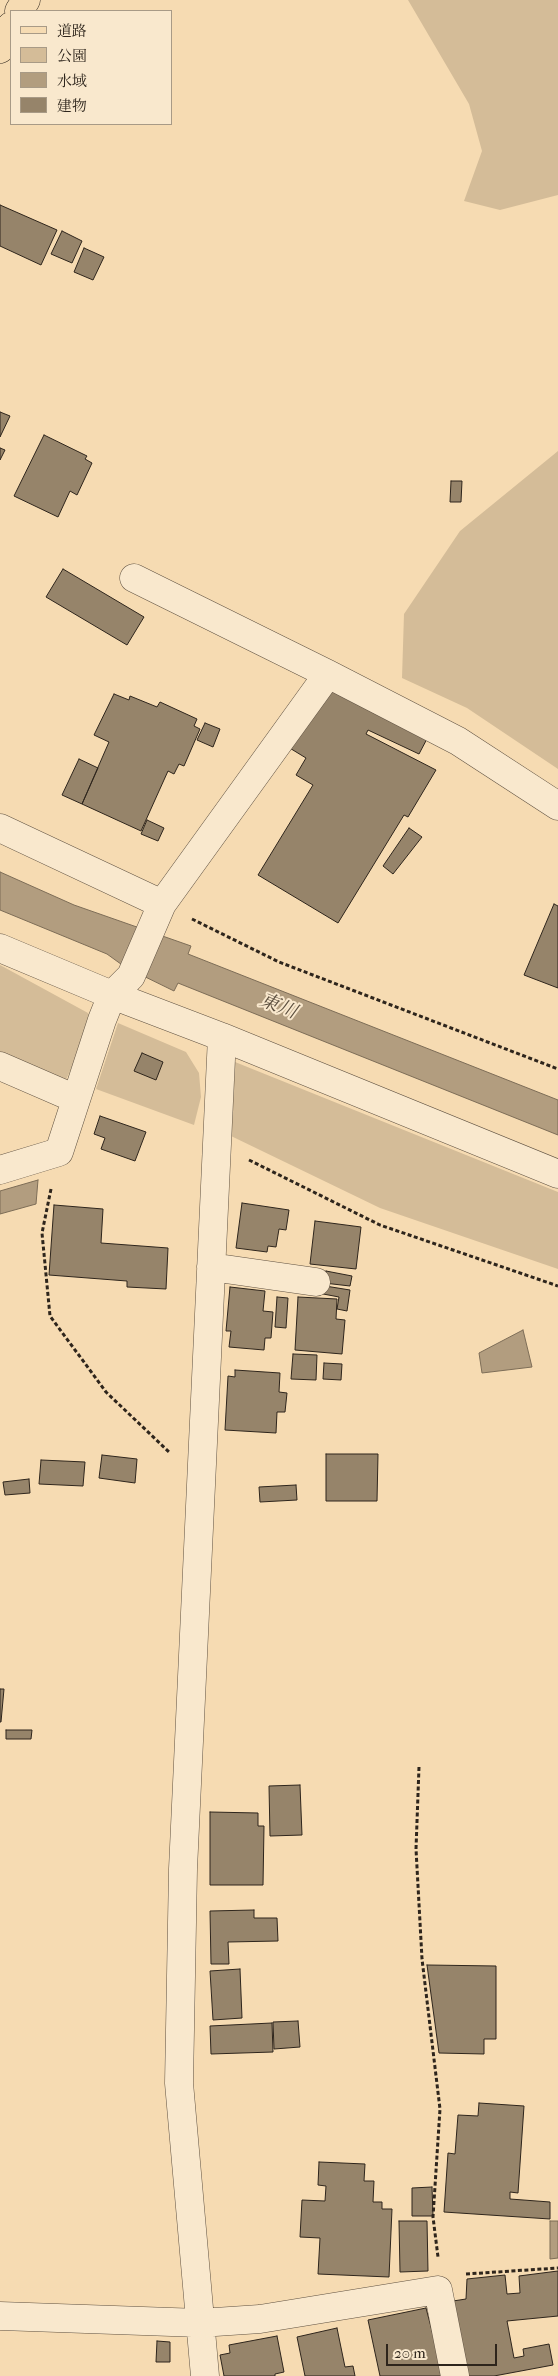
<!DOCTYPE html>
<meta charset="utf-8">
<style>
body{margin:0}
#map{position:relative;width:558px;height:2376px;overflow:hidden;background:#f6dbb2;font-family:"IM FELL French Canon","Noto Serif JP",serif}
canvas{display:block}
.legend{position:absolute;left:10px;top:10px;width:162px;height:115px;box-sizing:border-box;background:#f9e8cd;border:1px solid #a89a86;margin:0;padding:6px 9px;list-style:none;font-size:15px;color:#2e251c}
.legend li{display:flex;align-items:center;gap:10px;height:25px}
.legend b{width:25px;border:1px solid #a89a86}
.scale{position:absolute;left:386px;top:2344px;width:111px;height:22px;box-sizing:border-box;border:2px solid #2e251c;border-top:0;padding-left:6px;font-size:15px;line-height:18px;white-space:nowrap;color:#2e251c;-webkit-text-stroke:4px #f9e8cd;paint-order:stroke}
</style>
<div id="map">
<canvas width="558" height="2376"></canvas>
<ul class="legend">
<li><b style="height:6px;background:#f6dbb2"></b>道路</li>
<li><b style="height:14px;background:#d4bc98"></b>公園</li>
<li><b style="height:14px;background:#b29d7f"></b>水域</li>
<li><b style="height:14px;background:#96846a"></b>建物</li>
</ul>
<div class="scale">20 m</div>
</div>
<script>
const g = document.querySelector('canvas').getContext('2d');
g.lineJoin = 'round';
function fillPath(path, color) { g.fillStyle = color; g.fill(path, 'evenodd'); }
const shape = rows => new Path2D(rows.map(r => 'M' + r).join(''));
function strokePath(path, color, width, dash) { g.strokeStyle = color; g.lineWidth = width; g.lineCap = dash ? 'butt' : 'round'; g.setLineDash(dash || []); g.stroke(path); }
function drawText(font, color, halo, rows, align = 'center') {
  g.font = font + ' "IM FELL French Canon","Noto Serif JP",serif'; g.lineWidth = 4; g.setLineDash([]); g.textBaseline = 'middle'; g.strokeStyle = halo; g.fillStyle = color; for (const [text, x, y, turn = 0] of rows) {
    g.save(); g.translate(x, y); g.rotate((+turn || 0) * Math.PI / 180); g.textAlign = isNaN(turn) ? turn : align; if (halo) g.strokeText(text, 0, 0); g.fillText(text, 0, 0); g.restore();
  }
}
fillPath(shape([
 [408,0,558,0,558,195,500,210,464,201,482,151,469,104],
 [558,451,558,769,467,708,402,678,404,614,460,531],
 [0,965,88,1013,92,1024,64,1084,0,1055],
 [118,1023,186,1052,199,1073,201,1097,194,1125,96,1089],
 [235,1062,558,1192,558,1269,380,1208,231,1136]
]), '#d4bc98');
const water = shape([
 [0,872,74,905,191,946,188,954,558,1100,558,1135,178,983,174,991,125,967,107,954,0,910,0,872],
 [38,1180,36,1204,0,1214,0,1191,38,1180],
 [523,1330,532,1367,482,1373,479,1353,523,1330],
 [550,2221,558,2221,558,2258,550,2259,550,2221]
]);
fillPath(water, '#b29d7f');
strokePath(water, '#7d6d57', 1);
const building = shape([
 [0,205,57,230,41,265,0,246,0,205],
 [62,231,82,241,72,263,51,254,62,231],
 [84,248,104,257,93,280,74,272,84,248],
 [0,412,10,416,0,437,0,412],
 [44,435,87,456,85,459,92,463,77,495,70,491,58,517,14,496,44,435],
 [0,448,5,450,0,460,0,448],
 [451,481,462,481,461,502,450,502,451,481],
 [63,569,144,617,127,645,46,597,63,569],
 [330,686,374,713,377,708,429,735,419,754,368,730,366,734,436,770,408,817,404,815,338,923,258,875,313,785,296,775,306,758,288,747,330,686],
 [114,694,129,700,130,696,157,707,160,702,197,719,194,726,200,729,184,766,179,764,174,774,168,771,141,831,82,804,109,742,94,735,114,694],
 [205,723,220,729,213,747,197,740,205,723],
 [79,759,98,768,82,804,62,795,79,759],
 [147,820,164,828,158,841,141,834,147,820],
 [409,828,422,837,393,874,383,866,409,828],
 [554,904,558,906,558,988,524,975,554,904],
 [142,1053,163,1062,156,1080,134,1071,142,1053],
 [100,1116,146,1132,135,1161,101,1149,105,1138,94,1134,100,1116],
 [242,1203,289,1210,286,1230,279,1229,276,1247,268,1246,267,1252,236,1248,242,1203],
 [54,1205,103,1209,101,1243,168,1248,166,1289,127,1287,127,1281,49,1275,54,1205],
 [315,1221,361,1227,356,1269,310,1264,315,1221],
 [326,1271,352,1276,350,1286,324,1283,326,1271],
 [319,1285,350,1290,347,1311,337,1309,339,1297,318,1293,319,1285],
 [230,1287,265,1291,263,1311,273,1312,271,1338,265,1338,264,1350,229,1347,231,1331,226,1331,230,1287],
 [277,1297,288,1298,286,1328,275,1327,277,1297],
 [298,1297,337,1299,336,1319,345,1320,342,1354,295,1350,298,1297],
 [293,1354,317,1355,316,1380,291,1379,293,1354],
 [324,1363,342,1364,341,1380,323,1379,324,1363],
 [235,1370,280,1373,279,1392,287,1393,285,1412,277,1412,276,1433,225,1430,228,1376,235,1377,235,1370],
 [326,1454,378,1454,377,1501,326,1501,326,1454],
 [102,1455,137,1459,135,1483,99,1478,102,1455],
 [41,1460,85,1462,83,1486,39,1484,41,1460],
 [29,1479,30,1493,5,1495,3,1482,29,1479],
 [296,1485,297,1500,260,1502,259,1487,296,1485],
 [0,1689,4,1689,1,1722,0,1722,0,1689],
 [6,1730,32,1730,31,1739,6,1739,6,1730],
 [300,1785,302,1835,270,1836,269,1786,300,1785],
 [210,1812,258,1813,258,1826,264,1826,263,1885,210,1885,210,1812],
 [254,1910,254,1918,277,1918,278,1941,228,1942,229,1964,211,1964,210,1911,254,1910],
 [427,1965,496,1966,496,2039,484,2039,484,2054,439,2053,427,1965],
 [240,1969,242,2018,213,2020,210,1971,240,1969],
 [298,2021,300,2047,274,2049,273,2022,298,2021],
 [272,2023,273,2052,211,2054,210,2026,272,2023],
 [479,2103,524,2106,518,2193,510,2192,510,2199,550,2202,550,2219,444,2212,448,2153,455,2154,458,2115,478,2116,479,2103],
 [319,2162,365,2164,364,2181,374,2181,373,2202,382,2202,382,2209,392,2209,389,2277,318,2274,320,2238,300,2237,302,2200,325,2201,326,2186,318,2185,319,2162],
 [432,2187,433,2216,412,2216,412,2188,432,2187],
 [399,2221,427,2221,428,2271,400,2272,399,2221],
 [558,2271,558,2316,507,2321,514,2358,524,2356,523,2349,549,2344,553,2365,494,2376,467,2376,453,2301,466,2299,467,2279,505,2275,507,2294,520,2293,519,2276,558,2271],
 [426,2308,444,2376,380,2376,368,2320,426,2308],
 [337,2328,345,2367,353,2366,355,2376,305,2376,297,2337,337,2328],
 [277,2336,284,2372,275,2374,275,2376,224,2376,220,2355,230,2353,229,2345,277,2336],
 [157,2341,170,2342,170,2362,156,2362,157,2341]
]);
fillPath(building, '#96846a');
strokePath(building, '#2e251c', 1);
const street = shape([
 [134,578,328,674,458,741,558,806],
 [0,828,162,904],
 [0,948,112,995,222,1037,558,1174],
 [0,1066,76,1099],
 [0,1170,59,1152,102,1020,112,995,131,976,162,904,328,674],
 [211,1267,316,1282],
 [0,2316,200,2323,260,2319,438,2290,455,2376],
 [205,2376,179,2083,183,1869,222,1037]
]);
const primary = shape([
 [19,11,26,0],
 [0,49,11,26]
]);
strokePath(street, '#605242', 29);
strokePath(primary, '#2e251c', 29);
strokePath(shape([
 [192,919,279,962,558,1069],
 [249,1160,380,1225,558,1286],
 [51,1189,42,1233,50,1316,106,1392,169,1452],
 [419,1767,416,1849,422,1959,440,2109,433,2217,438,2257],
 [466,2274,558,2268]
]), '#2e251c', 3, [4, 2.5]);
strokePath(street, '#f9e8cd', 28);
strokePath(primary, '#f6dbb2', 28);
drawText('italic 19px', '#5c4f3f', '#f9e8cd', [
 ["東川",278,1007,22]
]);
</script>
